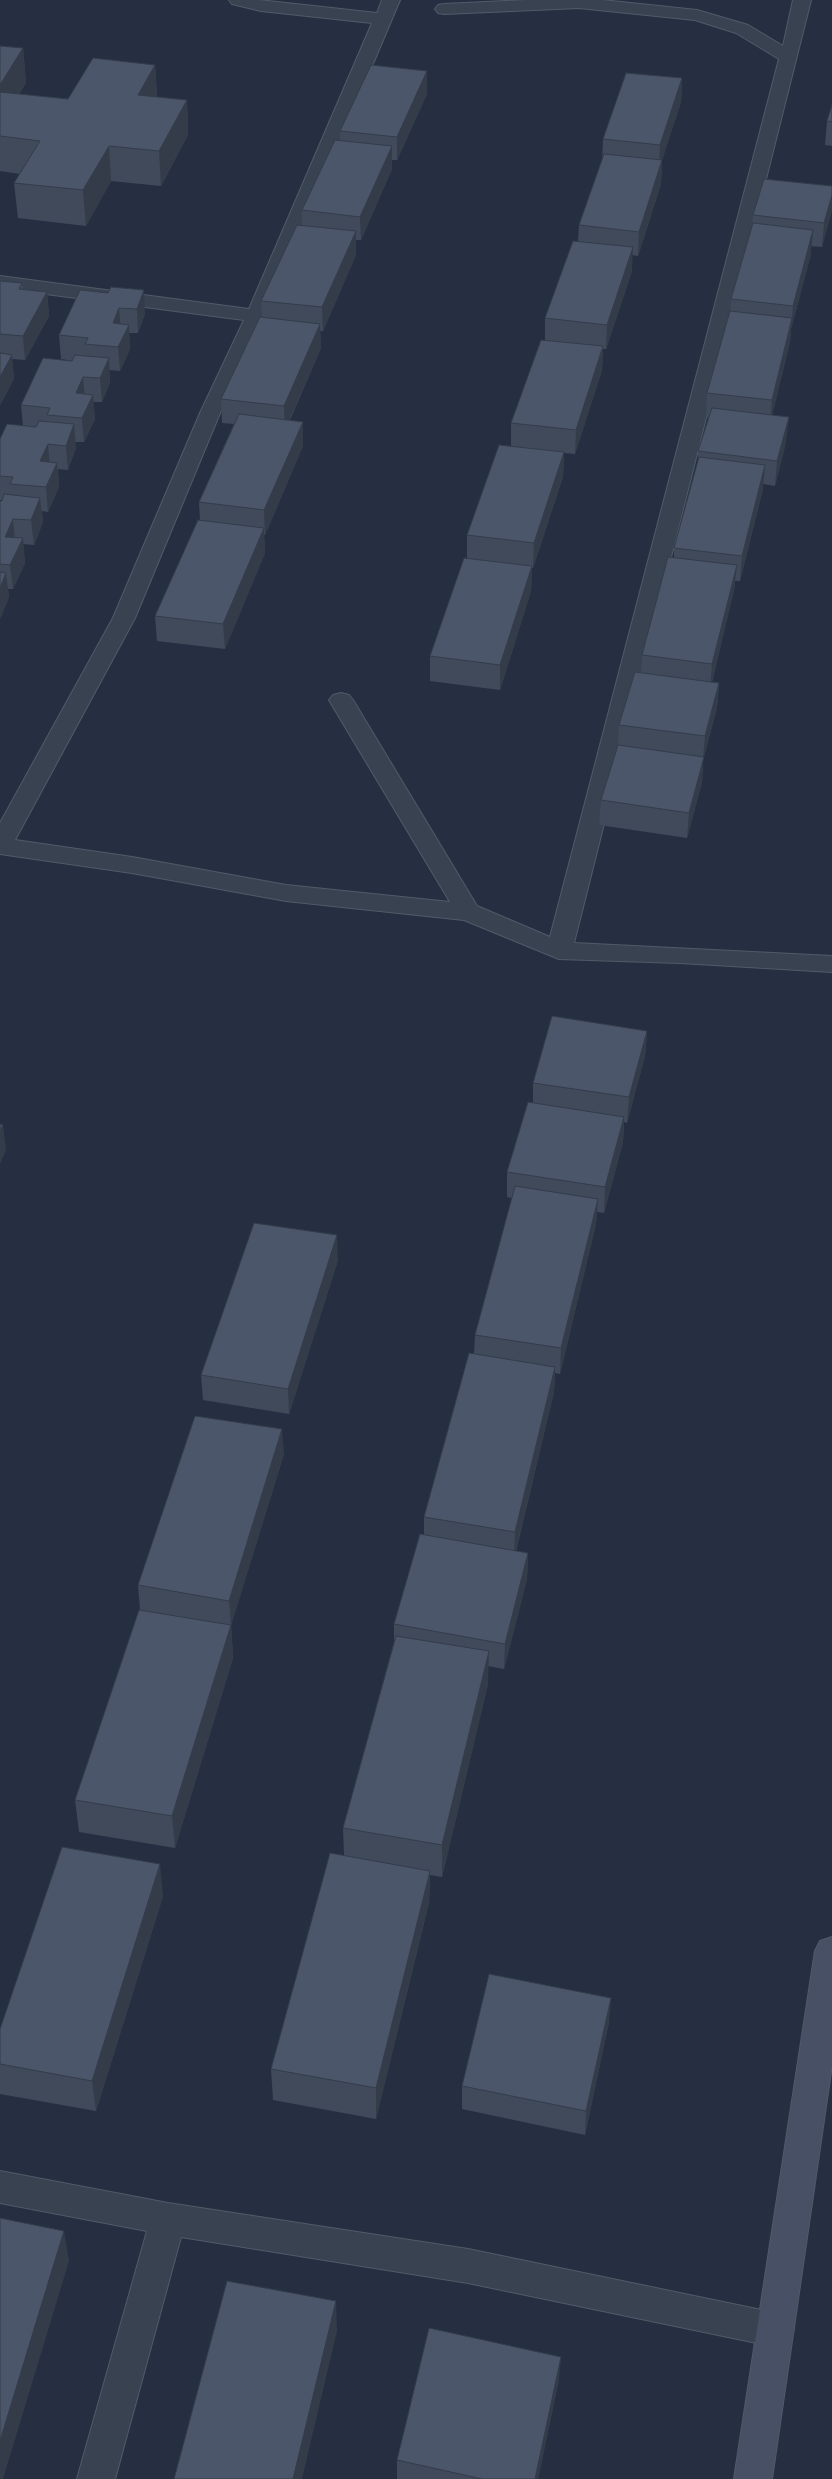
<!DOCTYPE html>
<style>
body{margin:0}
canvas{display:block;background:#252f41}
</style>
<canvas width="832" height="2479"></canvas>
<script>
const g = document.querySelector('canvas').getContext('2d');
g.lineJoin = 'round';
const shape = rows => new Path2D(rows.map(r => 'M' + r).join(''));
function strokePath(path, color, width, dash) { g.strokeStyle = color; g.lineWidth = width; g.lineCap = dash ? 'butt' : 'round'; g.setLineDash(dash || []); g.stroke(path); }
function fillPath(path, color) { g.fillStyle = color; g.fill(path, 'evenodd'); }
const street = shape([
 [229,0,259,0,377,13,382,0,400,0,266,316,220,413,135,618,15,840,132,857,286,885,450,902,329,700,333,695,341,693,349,695,353,700,477,906,550,937,779,59,736,33,695,20,579,8,444,14,438,13,435,9,438,5,444,4,527,0,602,0,697,10,748,25,783,46,793,0,811,0,574,943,832,956,832,972,680,963,559,959,464,920,286,901,132,873,0,854,0,823,113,618,200,413,244,320,0,288,0,276,249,309,372,23,261,11,232,4,229,0],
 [0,2171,168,2203,468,2249,776,2313,789,2318,794,2330,789,2342,776,2347,468,2283,181,2237,115,2479,77,2479,147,2231,0,2203,0,2171]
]);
const secondary = shape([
 [832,1937,832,2065,772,2479,734,2479,815,1951,820,1941,832,1937]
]);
strokePath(street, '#515a68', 2);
strokePath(secondary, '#515a68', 2);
fillPath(street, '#394251');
fillPath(secondary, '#475064');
fillPath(shape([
 [0,46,23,48,26,83,19,94,68,99,155,65,157,97,187,100,188,135,161,186,111,181,86,226,18,218,14,183,20,174,0,171],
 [682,78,681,102,662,160,661,184,638,256,632,255,632,271,606,349,603,349,602,370,575,454,564,453,563,477,533,568,532,568,531,591,500,690,430,681,430,656,467,558,467,535,511,446,511,423,545,340,545,318,578,242,579,225,602,162,603,139],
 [427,94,397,160,392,160,392,169,361,240,356,240,356,255,323,331,320,331,321,348,290,420,303,422,303,446,265,535,264,535,265,553,225,649,157,641,155,616,200,521,199,502,234,424,222,423,221,399,262,317,261,301,302,226,302,210,340,140,340,131],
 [832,105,832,146,825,145,827,121],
 [832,186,832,210,822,247,811,246,811,254,791,329,790,342,772,415,786,442,775,486,763,484,763,489,740,581,735,581,734,590,712,682,719,683,717,708,703,760,702,782,687,838,599,825,601,800,618,745,619,725,641,673,642,655,674,558,674,548,698,463,698,451,709,418,706,417,707,393,730,313,731,299,752,226,753,215],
 [0,281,22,283,23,289,47,292,49,316,25,360,12,359,14,379,0,405],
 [108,293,145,314,138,333,129,333,130,349,120,371,109,370,110,382,102,402,93,402,95,419,84,442,75,442,76,448,68,470,58,469,59,487,48,512,42,511,43,522,34,545,23,544,25,563,13,589,8,589,9,597,0,619,0,501,2,500,0,500,0,439,23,426,21,405,72,361,61,359,59,335],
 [647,1031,645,1056,627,1123,624,1122,623,1142,604,1213,597,1212,596,1224,560,1374,555,1373,554,1392,516,1551,528,1553,527,1579,504,1669,488,1666,488,1684,442,1877,430,1875,429,1903,376,2119,273,2100,271,2069,344,1855,343,1828,394,1642,394,1624,424,1535,424,1517,474,1354,475,1335,512,1198,507,1197,507,1172,533,1103,533,1083],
 [338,1260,289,1414,203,1400,201,1375],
 [284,1454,231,1625,233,1658,175,1848,79,1832,75,1800,140,1610,138,1585],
 [163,1896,96,2111,0,2094,0,2029],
 [609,2022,585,2135,462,2109,462,2086],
 [559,2379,538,2479,397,2479,397,2460]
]), '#404a5b');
fillPath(shape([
 [23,48,26,83,0,125,0,85],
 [155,65,157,99,138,95],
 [427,71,427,94,397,160,397,137],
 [682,78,681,102,659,169,660,145],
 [187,100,188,135,161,186,159,151],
 [109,146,111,181,86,226,83,190],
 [392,146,392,169,361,240,360,217],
 [662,160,661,184,638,256,639,232],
 [832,195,832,210,822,247,824,223],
 [813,230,811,254,791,329,790,342,770,425,772,400,792,319,793,306],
 [356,231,356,255,323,331,322,307],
 [633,247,632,271,606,349,607,325],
 [144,290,145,314,138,333,137,309],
 [47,292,49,316,25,360,23,336],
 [119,308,121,332,114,347,113,323],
 [320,324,321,348,285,430,284,406],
 [129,325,130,349,120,371,118,347],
 [603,346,602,370,575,454,576,430],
 [12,355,14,379,0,405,0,377],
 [109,358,110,382,102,402,100,378],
 [83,377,85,401,76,393],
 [93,395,95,419,84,442,82,418],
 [789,417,786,442,775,486,777,461],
 [303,422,303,446,265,535,264,510],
 [74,424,76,448,68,470,66,446],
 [48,444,50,468,40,461],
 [564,452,563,477,533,568,534,543],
 [57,463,59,487,48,512,46,487],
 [765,465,763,489,740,581,742,556],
 [40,498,43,522,34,545,31,520],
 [13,519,15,543,5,537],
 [264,528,265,553,225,649,223,624],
 [23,538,25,563,13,589,10,565],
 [737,565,734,590,710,689,712,664],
 [532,566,531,591,500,690,500,665],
 [6,573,9,597,0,619,0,588],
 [719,683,717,708,703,760,702,782,687,838,689,813,703,758,705,736],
 [647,1031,645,1056,627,1123,629,1097],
 [624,1117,623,1142,604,1213,605,1187],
 [3,1125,6,1150,0,1164,0,1131],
 [598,1199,596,1224,560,1374,561,1348],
 [337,1235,338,1260,289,1414,288,1389],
 [555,1367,554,1392,514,1557,515,1532],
 [282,1429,284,1454,231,1626,229,1601],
 [528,1553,527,1579,504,1669,505,1644],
 [231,1625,233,1658,175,1848,172,1816],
 [489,1651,488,1684,442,1877,442,1845],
 [160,1864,163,1896,96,2111,92,2081],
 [430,1871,429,1903,376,2119,376,2088],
 [611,1998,609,2022,585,2135,586,2111],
 [64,2231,69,2261,3,2479,0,2479,0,2441],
 [336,2301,337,2331,302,2479,293,2479],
 [561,2357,559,2379,538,2479,535,2479]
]), '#343c4a');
const building = shape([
 [0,46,23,48,0,85,0,46],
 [93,58,155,65,138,95,187,100,159,151,109,146,83,190,14,183,40,141,0,136,0,92,68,99,93,58],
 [371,65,427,71,397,137,340,131,371,65],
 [626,73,682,78,660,145,603,139,626,73],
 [832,105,832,122,827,121,832,105],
 [335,140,392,146,360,217,302,210,335,140],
 [604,154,662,160,639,232,579,225,604,154],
 [764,179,832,186,832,195,824,223,753,215,764,179],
 [753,223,813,230,793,306,731,299,753,223],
 [297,225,356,231,322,307,261,301,297,225],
 [573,241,633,247,607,325,545,318,573,241],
 [0,281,22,283,19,289,47,292,23,336,0,334,0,281],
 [111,287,144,290,137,309,119,308,113,323,129,325,118,347,85,344,88,338,59,335,80,290,108,293,111,287],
 [730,311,792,318,772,400,707,393,730,311],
 [260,317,320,324,284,406,221,399,260,317],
 [541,340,603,346,576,430,511,423,541,340],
 [0,353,12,355,0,377,0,353],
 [75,355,109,358,100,378,83,377,76,393,93,395,82,418,47,415,50,408,21,405,43,358,72,361,75,355],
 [712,408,789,417,777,461,698,451,712,408],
 [239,414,303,422,264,510,199,502,239,414],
 [39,421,74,424,66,446,48,444,40,461,57,463,46,487,10,484,13,477,0,476,0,439,7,424,36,427,39,421],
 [499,445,564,452,534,543,467,535,499,445],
 [699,457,765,465,742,556,674,548,699,457],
 [4,494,40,498,31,520,13,519,5,537,23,538,10,565,0,564,0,501,2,501,4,494],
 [198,520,264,528,223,624,155,616,198,520],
 [668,557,737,565,712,664,642,655,668,557],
 [464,558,532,566,500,665,430,656,464,558],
 [0,572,6,573,0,588,0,572],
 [635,672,719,683,705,736,619,725,635,672],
 [618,745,704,757,689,813,601,800,618,745],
 [552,1016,647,1031,629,1097,533,1083,552,1016],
 [528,1102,624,1117,605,1187,507,1172,528,1102],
 [0,1124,3,1125,0,1131,0,1124],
 [515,1186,598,1199,561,1348,475,1335,515,1186],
 [254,1223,337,1235,288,1389,201,1375,254,1223],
 [469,1353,555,1367,515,1532,424,1517,469,1353],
 [195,1416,282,1429,229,1601,138,1585,195,1416],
 [420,1534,528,1553,505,1644,394,1624,420,1534],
 [139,1610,231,1625,172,1816,75,1800,139,1610],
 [396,1636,489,1651,442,1845,343,1828,396,1636],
 [62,1847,160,1864,92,2081,0,2064,0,2029,62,1847],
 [330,1853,430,1871,376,2088,271,2069,330,1853],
 [489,1974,611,1998,586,2111,462,2086,489,1974],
 [0,2218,64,2231,0,2441,0,2218],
 [227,2281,336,2301,293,2479,174,2479,227,2281],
 [429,2328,561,2357,535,2479,482,2479,397,2460,429,2328]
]);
fillPath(building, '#4b566a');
strokePath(building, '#343c4a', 1);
</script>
